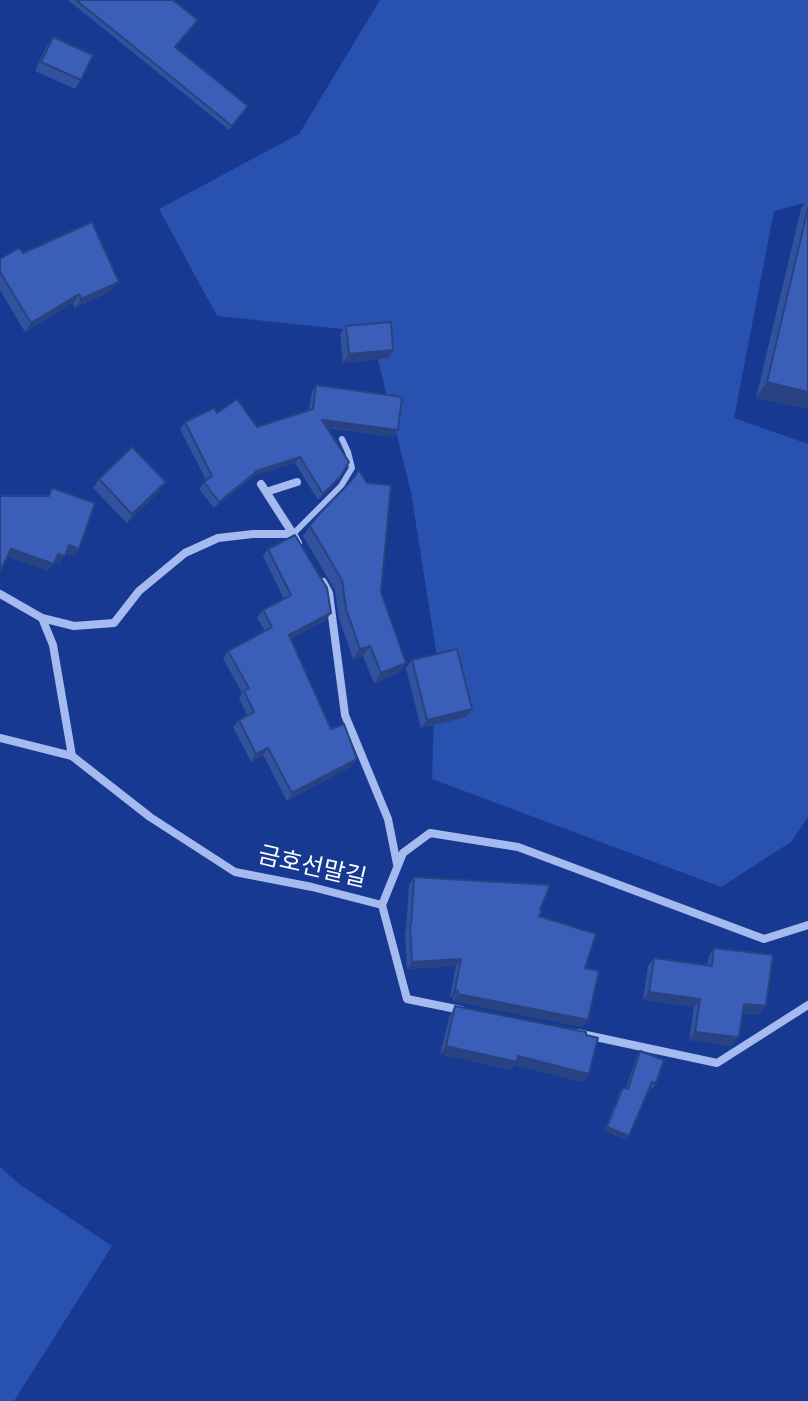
<!DOCTYPE html>
<meta charset="utf-8">
<style>
body{margin:0}
canvas{display:block;background:#173991}
</style>
<canvas width="808" height="1401"></canvas>
<script>
const g = document.querySelector('canvas').getContext('2d');
g.lineJoin = 'round';
function fillPath(path, color) { g.fillStyle = color; g.fill(path, 'evenodd'); }
const shape = rows => new Path2D(rows.map(r => 'M' + r).join(''));
function strokePath(path, color, width, dash) { g.strokeStyle = color; g.lineWidth = width; g.lineCap = dash ? 'butt' : 'round'; g.setLineDash(dash || []); g.stroke(path); }
function drawText(font, color, halo, rows, align = 'center') {
  g.font = font + ' Signika,"Noto Sans KR",sans-serif'; g.lineWidth = 6; g.setLineDash([]); g.textBaseline = 'middle'; g.strokeStyle = halo; g.fillStyle = color; for (const [text, x, y, turn = 0] of rows) {
    g.save(); g.translate(x, y); g.rotate((+turn || 0) * Math.PI / 180); g.textAlign = isNaN(turn) ? turn : align; if (halo) g.strokeText(text, 0, 0); g.fillText(text, 0, 0); g.restore();
  }
}
fillPath(shape([
 [380,0,808,0,808,202,774,211,734,418,808,444,808,817,791,842,721,887,432,779,436,651,411,492,371,332,217,316,159,209,299,134],
 [0,1167,19,1184,112,1246,14,1401,0,1401]
]), '#2951b0');
strokePath(shape([
 [293,534,341,486,352,468,348,452,342,439]
]), '#a5bbf0', 6);
strokePath(shape([
 [261,484,293,534],
 [266,492,297,482],
 [323,582,329,593,345,715,388,819,397,864],
 [0,594,42,618,53,645,72,756],
 [42,618,74,626,114,623,139,591,185,553,218,538,253,534,293,534,298,543],
 [0,738,72,756,150,817,235,872,312,887,382,905,403,853,430,833,518,847,764,939,808,925],
 [382,905,407,999,461,1010],
 [577,1033,717,1063,808,1005]
]), '#a5bbf0', 8);
fillPath(shape([
 [68,0,173,0,176,47,248,106,229,130],
 [53,37,81,80,75,89,35,71,47,45],
 [808,198,808,409,756,398,801,209],
 [23,253,113,290,75,308,73,303,25,332,0,290,0,259],
 [346,326,388,358,343,363,340,334],
 [316,385,398,430,393,437,328,428,336,482,318,500,295,463,254,476,214,508,199,489,206,480,180,429,185,422,217,413,257,427,309,410,312,392],
 [99,479,160,491,127,523,93,488],
 [350,482,381,592,399,673,374,683,363,656,353,659,339,618,335,590,303,536,310,526],
 [268,549,331,613,326,620,291,639,331,729,352,766,287,801,263,755,251,762,233,727,239,720,247,715,239,698,242,693,223,658,228,651,265,631,257,618,263,610,284,599,263,556],
 [412,660,466,717,421,728,406,668],
 [414,877,540,910,539,916,585,968,583,1027,453,1001,453,998,450,997,456,966,407,969,405,932,406,930,409,884],
 [714,948,760,1015,742,1013,739,1036,731,1046,689,1040,694,1007,643,1000,648,966,654,958,707,965,709,956],
 [455,1006,589,1074,583,1082,515,1065,511,1070,440,1054,450,1015],
 [640,1051,656,1083,653,1088,650,1086,626,1140,604,1131,620,1091,623,1087,626,1088,637,1056]
]), '#33529e');
fillPath(shape([
 [119,282,113,290,75,308,81,299],
 [79,294,73,303,25,332,31,323],
 [393,350,388,358,343,363,349,354],
 [767,382,808,392,808,409,756,398],
 [322,420,398,430,393,437,318,426],
 [300,457,295,463,254,476,214,508,219,502,256,471],
 [166,482,160,491,127,523,132,514],
 [69,545,79,549,74,556,64,553],
 [11,549,54,564,48,571,6,556],
 [58,554,65,556,60,564,52,561],
 [331,613,326,620,284,643,289,635],
 [370,646,363,656,353,659,360,649],
 [406,663,399,673,374,683,381,673],
 [472,709,466,717,421,728,427,720],
 [268,748,263,755,251,762,256,754],
 [357,759,352,766,287,801,292,793],
 [461,959,456,966,407,969,412,962],
 [455,990,458,991,453,998,450,997],
 [649,992,700,999,694,1007,643,1000],
 [458,994,588,1020,583,1027,453,1001],
 [744,1004,766,1006,760,1015,738,1012],
 [695,1032,739,1036,731,1046,689,1040],
 [446,1046,518,1056,589,1074,583,1082,515,1065,511,1070,440,1054],
 [607,1127,629,1136,626,1140,604,1131]
]), '#294281');
const building = shape([
 [76,0,173,0,198,20,175,47,248,106,232,126,76,0],
 [53,37,93,55,81,80,41,62,53,37],
 [808,208,808,392,767,382,808,208],
 [92,222,119,282,81,299,79,294,31,323,0,272,0,259,19,248,23,253,92,222],
 [391,322,393,350,349,354,346,326,391,322],
 [316,385,402,397,398,430,322,420,349,462,341,476,323,494,300,457,256,471,256,472,219,502,204,482,212,476,185,422,214,408,217,413,237,399,257,427,313,409,316,385],
 [132,447,166,482,132,514,99,479,132,447],
 [359,470,367,483,391,485,381,592,406,663,381,673,370,646,360,649,346,609,342,580,310,526,319,514,352,480,359,470],
 [52,488,95,503,79,549,69,545,65,556,58,554,54,564,11,549,0,571,0,496,49,496,52,488],
 [295,535,327,588,331,613,289,635,331,729,344,724,357,759,292,793,268,748,256,754,239,720,254,712,244,691,249,688,228,651,272,627,263,610,291,595,268,549,295,535],
 [457,649,472,709,427,720,412,660,457,649],
 [414,877,550,885,540,910,542,911,539,916,596,934,585,968,599,971,588,1020,458,994,458,991,455,990,461,959,412,962,410,925,411,925,414,877],
 [714,948,773,955,766,1006,744,1004,739,1036,737,1037,695,1032,700,999,649,992,654,958,712,966,714,948],
 [455,1006,586,1032,586,1035,598,1038,589,1074,518,1056,517,1062,446,1046,455,1006],
 [640,1051,664,1060,656,1083,652,1082,629,1136,607,1127,623,1087,628,1089,640,1051]
]);
fillPath(building, '#3b5fb8');
strokePath(building, '#294281', 2);
drawText('24px', '#fff', '#173991', [
 ["금호선말길",312,868,13]
]);
</script>
